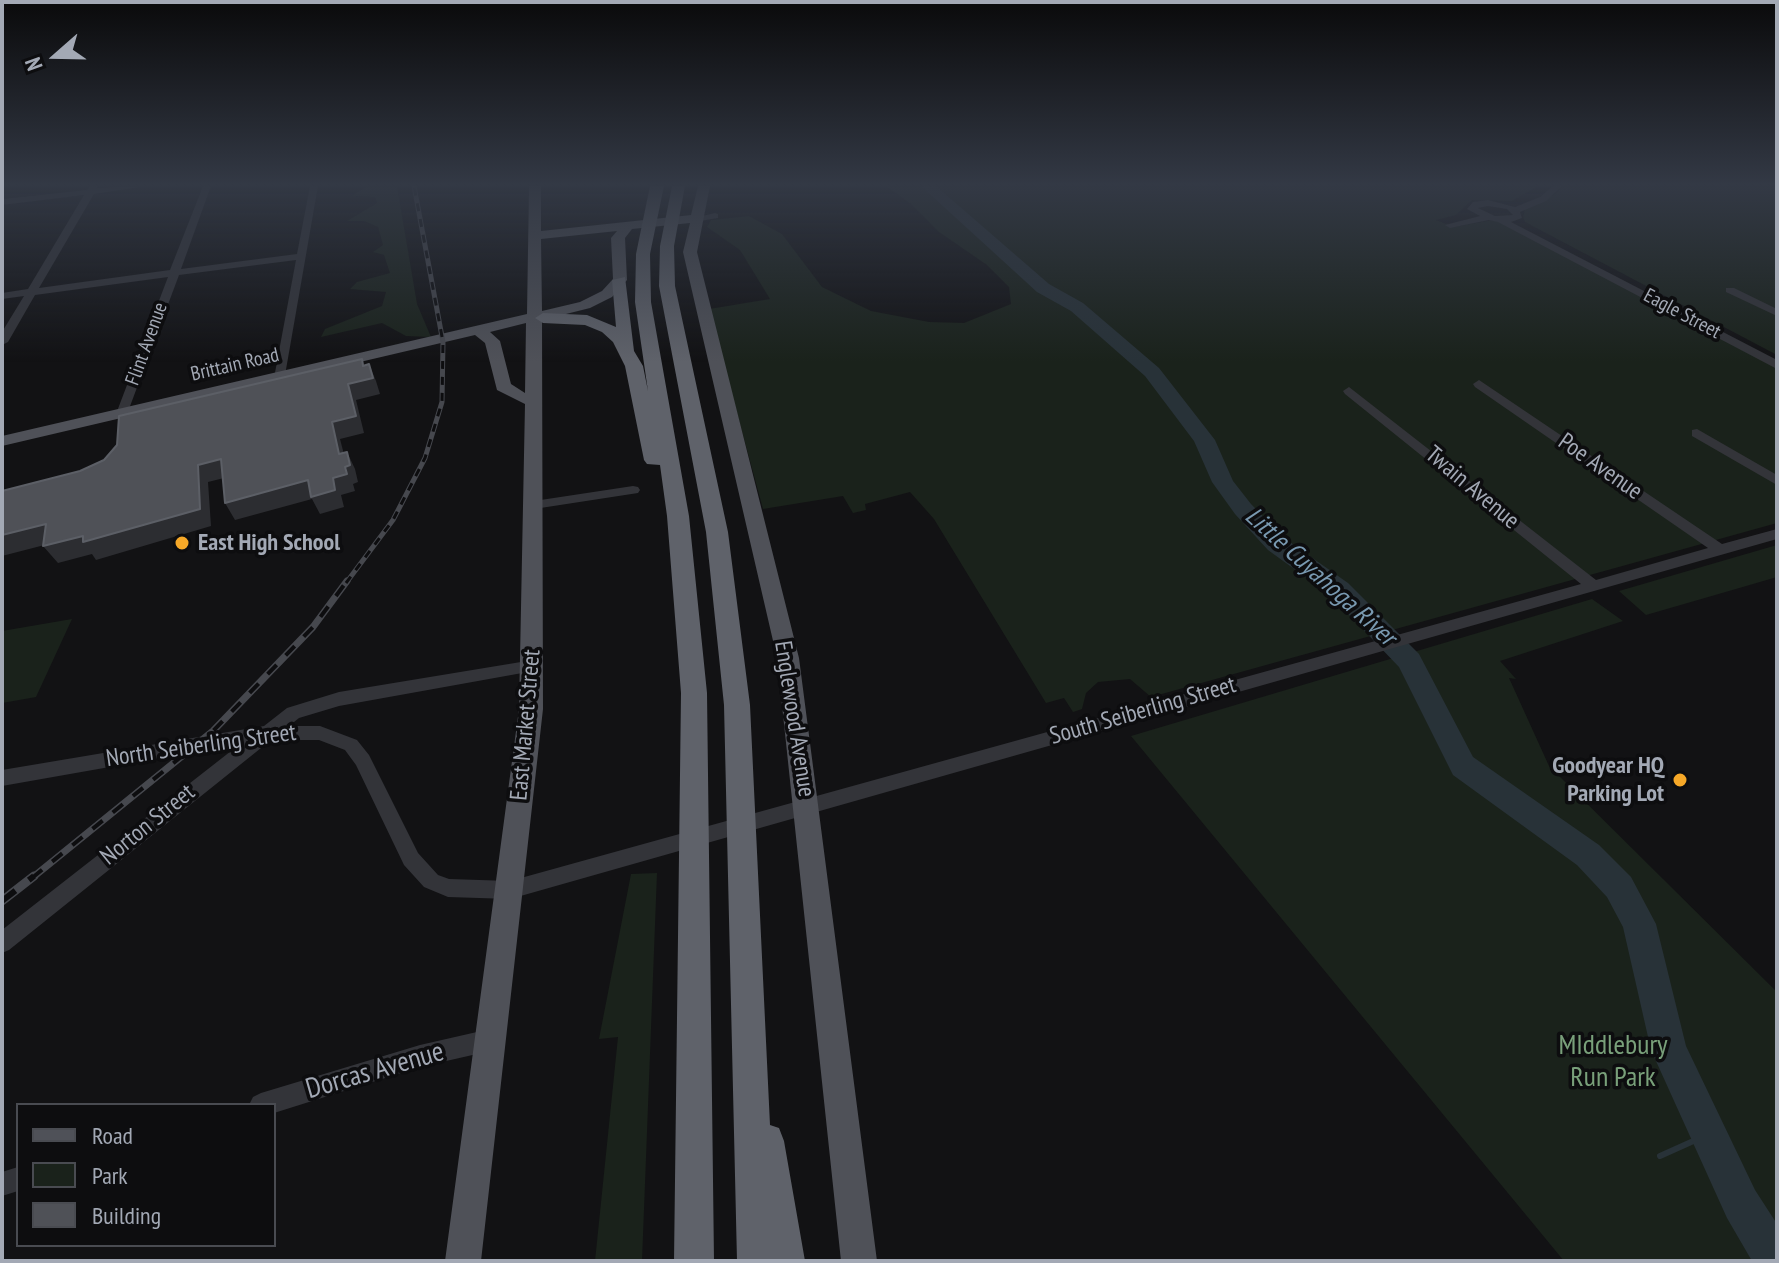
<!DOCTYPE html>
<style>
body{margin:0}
#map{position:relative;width:1779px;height:1263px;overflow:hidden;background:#121214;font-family:"PT Sans Narrow",sans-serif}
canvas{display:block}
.frame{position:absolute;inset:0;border:4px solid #a3a9b5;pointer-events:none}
.legend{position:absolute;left:16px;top:1103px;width:260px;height:144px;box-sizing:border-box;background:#0d0d0f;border:2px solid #494b51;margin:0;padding:10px 14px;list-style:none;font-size:24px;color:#a3a9b5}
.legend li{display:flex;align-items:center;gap:16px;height:40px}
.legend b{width:40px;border:2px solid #494b51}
.north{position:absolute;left:16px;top:16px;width:80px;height:80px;-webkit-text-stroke:6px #0d0d0f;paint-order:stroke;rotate:250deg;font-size:22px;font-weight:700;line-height:32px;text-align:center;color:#a3a9b5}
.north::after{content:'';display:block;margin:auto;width:28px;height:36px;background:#a3a9b5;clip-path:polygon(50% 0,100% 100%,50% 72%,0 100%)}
</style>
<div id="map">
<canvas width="1779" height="1263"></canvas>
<div class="frame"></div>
<ul class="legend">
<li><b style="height:10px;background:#4f5158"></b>Road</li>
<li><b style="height:22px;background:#1a221b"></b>Park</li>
<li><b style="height:22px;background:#4f5157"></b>Building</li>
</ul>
<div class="north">N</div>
</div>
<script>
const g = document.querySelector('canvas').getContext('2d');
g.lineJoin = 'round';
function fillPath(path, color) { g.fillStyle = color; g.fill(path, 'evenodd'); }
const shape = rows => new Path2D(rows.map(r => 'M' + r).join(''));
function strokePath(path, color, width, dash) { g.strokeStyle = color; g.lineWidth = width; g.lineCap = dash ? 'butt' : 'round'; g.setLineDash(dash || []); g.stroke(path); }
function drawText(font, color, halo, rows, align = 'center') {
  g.font = font + ' "PT Sans Narrow",sans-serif'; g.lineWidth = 7; g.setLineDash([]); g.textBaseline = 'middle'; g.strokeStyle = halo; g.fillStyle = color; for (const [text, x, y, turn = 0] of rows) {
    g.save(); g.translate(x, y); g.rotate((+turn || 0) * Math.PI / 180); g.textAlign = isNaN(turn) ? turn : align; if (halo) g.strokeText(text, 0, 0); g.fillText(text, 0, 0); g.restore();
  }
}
fillPath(shape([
 [368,186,397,186,417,304,431,337,406,336,382,323,321,337,325,329,382,306,386,292,350,289,357,282,390,273,384,255,373,252,383,245,378,227,364,221,347,221,377,203,375,197,351,196],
 [886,186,1538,186,1512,201,1472,200,1456,215,1436,220,1453,227,1493,220,1518,228,1777,368,1777,523,1151,697,1130,679,1098,682,1086,693,1082,709,1073,712,1064,698,1046,703,934,519,910,492,865,504,866,510,853,513,843,496,763,509,709,309,770,299,740,250,707,227,711,220,749,216,782,234,822,287,871,311,929,322,964,323,1011,304,1009,287,987,265,939,232,911,204],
 [1563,186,1777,186,1777,355,1525,222,1523,217,1525,209,1555,194],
 [1777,545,1777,577,1729,591,1646,615,1619,591],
 [1592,599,1623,621,1500,661,1516,679,1509,678,1549,766,1777,992,1777,1261,1564,1261,1131,736],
 [72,619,36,697,2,703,2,631],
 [657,873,642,1261,595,1261,618,1037,599,1039,631,874]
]), '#1a221b');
strokePath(shape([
 [1660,1156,1709,1134]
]), '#283238', 6);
fillPath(shape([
 [921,186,936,186,1049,284,1083,303,1159,368,1215,440,1233,481,1251,504,1284,538,1348,583,1419,654,1473,757,1599,845,1631,877,1656,924,1686,1046,1755,1190,1777,1224,1777,1261,1752,1261,1727,1218,1651,1050,1623,927,1607,897,1577,865,1453,775,1399,667,1330,595,1268,550,1235,514,1212,482,1194,441,1145,376,1071,311,1037,292,921,186]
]), '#283238');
fillPath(shape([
 [90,186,98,186,97,188,146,186,94,194,39,288,170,270,203,186,211,186,181,269,297,254,310,186,318,186,284,381,280,382,274,378,296,260,179,275,126,417,118,417,116,414,168,277,35,295,8,342,2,345,2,332,24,296,2,299,2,293,28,289,84,195,2,205,2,199,87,190,90,186],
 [1553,186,1562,186,1546,201,1520,212,1522,218,1511,222,1777,360,1777,369,1498,222,1489,220,1450,228,1445,225,1480,216,1467,209,1473,202,1488,200,1515,207,1540,197,1553,186],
 [1488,206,1507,209,1513,215,1495,216,1478,208,1488,206],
 [715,213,718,214,718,218,694,222,689,219,715,213],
 [1726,288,1734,288,1777,309,1777,316,1726,292,1726,288],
 [1479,380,1722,544,1777,529,1777,539,510,899,448,897,424,887,404,865,356,765,345,750,319,740,271,740,9,950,2,953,2,930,240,744,2,786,2,770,264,726,287,708,339,692,533,660,539,662,541,666,539,670,339,706,299,718,289,726,320,726,357,740,369,755,418,853,438,875,449,879,510,881,1581,584,1345,394,1343,391,1349,387,1596,580,1708,548,1475,387,1473,384,1479,380],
 [1697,429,1777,475,1777,485,1692,436,1692,430,1697,429],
 [633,486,638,487,640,490,638,493,534,509,527,505,534,501,633,486],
 [490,1029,498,1032,501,1040,498,1048,490,1051,420,1067,274,1113,274,1105,249,1105,253,1097,261,1093,420,1045,490,1029],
 [18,1167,18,1191,2,1196,2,1172,18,1167]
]), '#333439');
fillPath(shape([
 [529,186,541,186,541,231,691,215,698,186,710,186,697,252,799,658,877,1261,841,1261,777,658,683,252,690,223,632,229,625,238,627,280,612,297,590,308,542,320,543,709,481,1261,445,1261,519,709,525,404,497,390,485,343,475,335,2,446,2,436,527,314,529,186],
 [617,231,611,238,613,279,602,291,580,302,542,311,541,239,617,231],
 [526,323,525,393,511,384,500,341,490,332,526,323]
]), '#4f5158');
fillPath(shape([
 [650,186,664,186,650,254,651,302,689,516,707,693,714,1261,674,1261,681,693,667,516,660,465,647,464,644,460,625,366,613,342,602,332,585,325,543,323,535,318,543,313,587,315,616,327,612,280,625,277,634,351,643,366,648,391,635,302,636,254,650,186],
 [672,186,685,186,674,246,675,286,728,532,750,705,770,1125,779,1128,784,1141,805,1261,737,1261,724,705,706,532,659,286,660,246,672,186]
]), '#5f626a');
const railFar2 = shape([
 [346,583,393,520,425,458,442,402,443,342,414,186]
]);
const railFar1 = shape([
 [32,878,213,731,313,627,347,581]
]);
const rail = shape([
 [2,901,34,876]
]);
strokePath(railFar2, '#46484e', 5);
strokePath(railFar1, '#46484e', 7);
strokePath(rail, '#46484e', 9);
strokePath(railFar2, '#0d0d0f', 3, [8]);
strokePath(railFar1, '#0d0d0f', 4, [13]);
strokePath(rail, '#0d0d0f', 6, [17]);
fillPath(shape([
 [362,359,369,376,369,364,376,381,380,394,356,400,364,433,340,439,347,466,347,452,355,469,358,482,353,484,355,491,341,495,344,507,320,514,312,499,235,520,225,503,308,480,333,478,339,454,332,422,348,384,363,366],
 [221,459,232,476,208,482,211,526,96,560,92,554,58,563,43,546,83,536,198,465],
 [46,524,60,541,2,556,2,535]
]), '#2c2d31');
const building = shape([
 [362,359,363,366,369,364,373,378,348,384,356,416,332,422,339,454,347,452,350,465,345,467,347,474,333,478,335,490,311,497,308,480,225,503,221,459,198,465,200,509,83,542,83,536,43,546,46,524,2,535,2,491,80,471,104,460,117,445,119,416,362,359]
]);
fillPath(building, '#4f5157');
strokePath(building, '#5c5f66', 2);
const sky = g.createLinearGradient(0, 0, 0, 362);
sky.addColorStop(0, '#0a0a0b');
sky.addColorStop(0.51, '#333945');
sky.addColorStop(1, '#33394500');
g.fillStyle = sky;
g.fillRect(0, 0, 1779, 362);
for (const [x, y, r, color] of [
 [182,543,8,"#f6a828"],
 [1680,780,8,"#f6a828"]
]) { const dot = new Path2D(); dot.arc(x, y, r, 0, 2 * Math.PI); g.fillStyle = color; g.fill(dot); strokePath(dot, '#0d0d0f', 3); }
drawText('20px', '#a3a9b5', '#0d0d0f', [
 ["Eagle Street",1682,314,28],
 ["Flint Avenue",147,344,-70],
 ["Brittain Road",235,365,-13]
]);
drawText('24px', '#a3a9b5', '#0d0d0f', [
 ["Poe Avenue",1600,467,35],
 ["Twain Avenue",1472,488,40],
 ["South Seiberling Street",1143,711,-16],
 ["Englewood Avenue",794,719,81],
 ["East Market Street",526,725,-85],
 ["North Seiberling Street",201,746,-8],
 ["Norton Street",148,825,-39]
]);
drawText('bold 24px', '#a3a9b5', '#0d0d0f', [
 ["East High School",198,543],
 ["Goodyear HQ",1664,766,"right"],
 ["Parking Lot",1664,794,"right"]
], 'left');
drawText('italic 26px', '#7999b1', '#0d0d0f', [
 ["Little Cuyahoga River",1320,577,42]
]);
drawText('28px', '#79a07a', '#0d0d0f', [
 ["MIddlebury",1613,1046],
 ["Run Park",1613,1078]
]);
drawText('28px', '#a3a9b5', '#0d0d0f', [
 ["Dorcas Avenue",375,1071,-16]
]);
</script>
